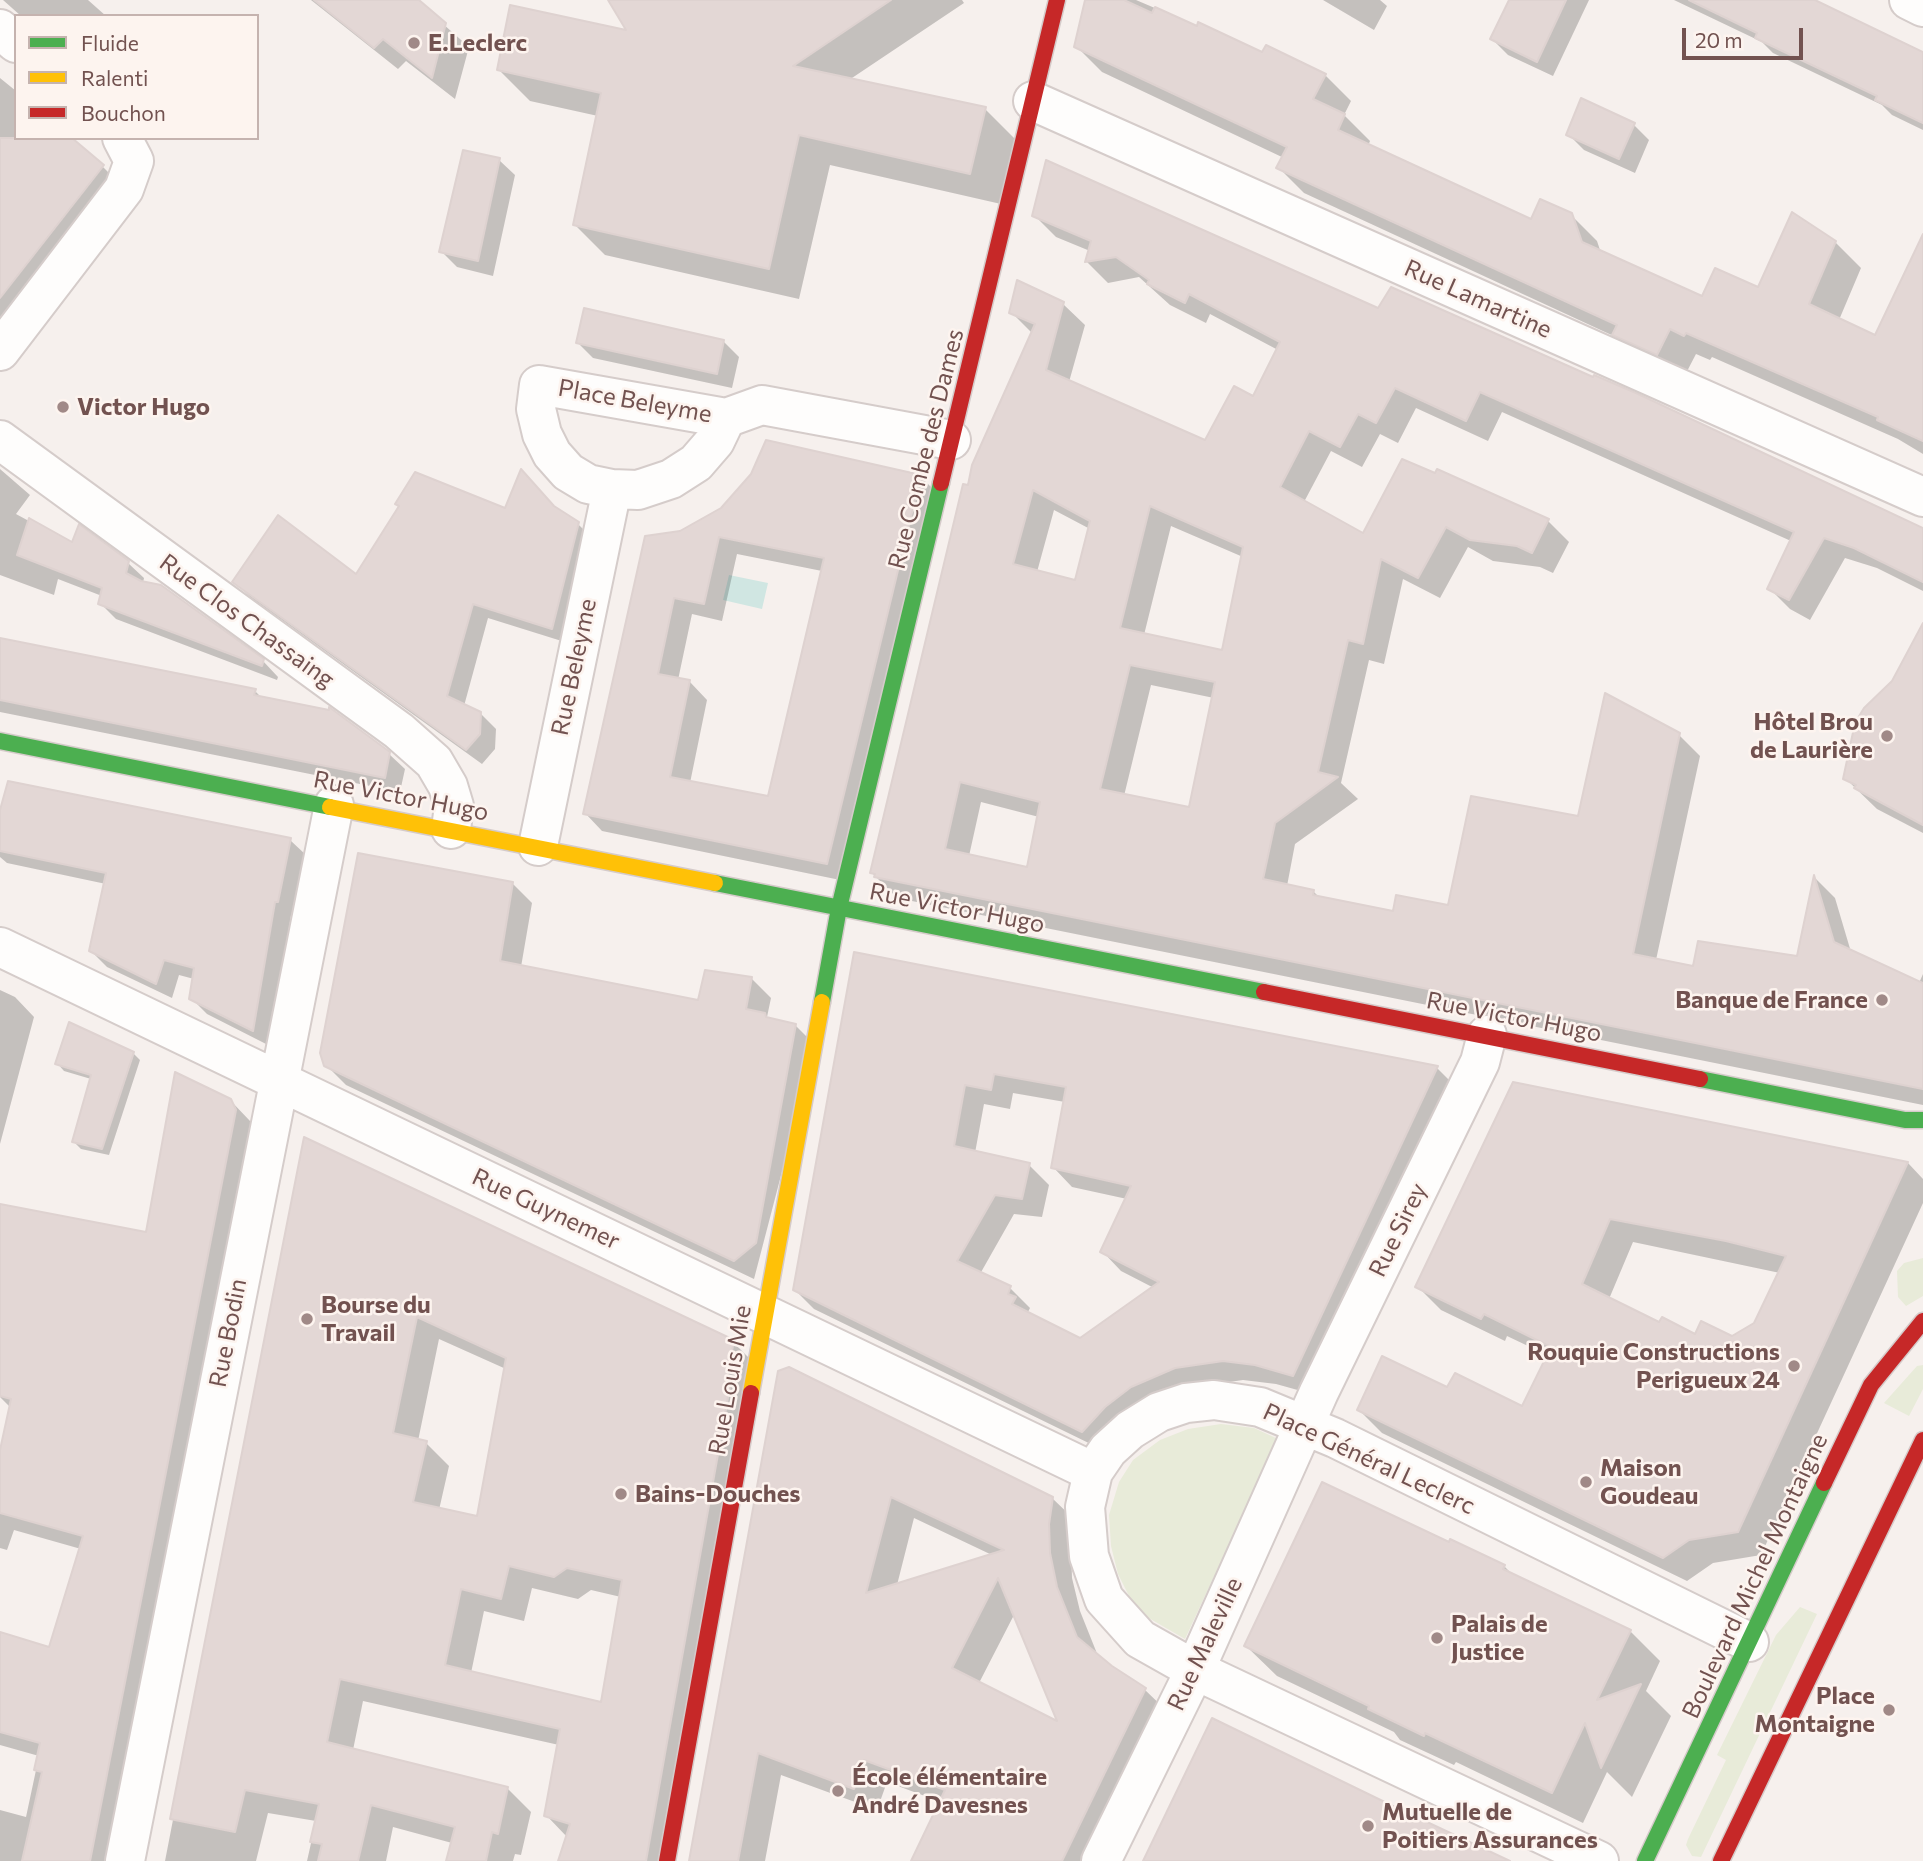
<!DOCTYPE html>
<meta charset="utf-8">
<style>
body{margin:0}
#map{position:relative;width:1923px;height:1861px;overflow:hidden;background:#f6f0ed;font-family:Commissioner,sans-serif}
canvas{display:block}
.legend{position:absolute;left:14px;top:14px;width:245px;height:126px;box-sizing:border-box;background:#fdf4ef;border:2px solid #c5b3af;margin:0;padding:9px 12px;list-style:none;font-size:21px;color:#725250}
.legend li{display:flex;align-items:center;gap:14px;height:35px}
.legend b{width:35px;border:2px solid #c5b3af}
.scale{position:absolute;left:1682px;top:28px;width:121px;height:32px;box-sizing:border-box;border:4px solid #725250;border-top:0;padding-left:9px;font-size:21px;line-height:24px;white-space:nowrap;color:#725250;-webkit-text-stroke:5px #fdf4ef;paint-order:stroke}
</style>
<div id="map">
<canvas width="1923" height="1861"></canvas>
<ul class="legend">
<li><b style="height:9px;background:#4caf50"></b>Fluide</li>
<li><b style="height:9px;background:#ffc107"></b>Ralenti</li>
<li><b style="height:9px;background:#c62828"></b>Bouchon</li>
</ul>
<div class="scale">20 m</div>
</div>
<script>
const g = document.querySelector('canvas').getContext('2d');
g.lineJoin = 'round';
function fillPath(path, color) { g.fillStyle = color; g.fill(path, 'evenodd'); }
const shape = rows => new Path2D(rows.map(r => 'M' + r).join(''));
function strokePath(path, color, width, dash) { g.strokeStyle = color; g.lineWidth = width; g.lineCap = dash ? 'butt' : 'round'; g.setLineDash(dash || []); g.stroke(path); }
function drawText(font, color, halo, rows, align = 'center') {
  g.font = font + ' Commissioner,sans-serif'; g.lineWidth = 5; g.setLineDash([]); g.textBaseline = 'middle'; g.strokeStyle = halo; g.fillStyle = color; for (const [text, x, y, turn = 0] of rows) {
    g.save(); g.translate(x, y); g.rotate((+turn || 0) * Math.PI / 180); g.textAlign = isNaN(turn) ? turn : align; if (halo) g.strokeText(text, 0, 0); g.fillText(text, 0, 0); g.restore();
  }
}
fillPath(shape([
 [1923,1258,1923,1296,1906,1306,1898,1297,1897,1271,1904,1263],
 [1923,1365,1923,1389,1909,1416,1884,1403,1917,1366],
 [1221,1424,1254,1428,1278,1439,1185,1639,1147,1617,1130,1598,1118,1574,1111,1546,1109,1515,1119,1482,1133,1460,1160,1440,1188,1429],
 [1800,1607,1817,1614,1701,1857,1692,1856,1686,1845,1688,1839,1726,1760,1717,1755,1776,1635]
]), '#e8ebd9');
fillPath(shape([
 [729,575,768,583,762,609,723,600]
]), '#d0e6e2');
fillPath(shape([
 [3,0,88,0,106,16,21,16],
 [311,0,416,0,469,47,455,99,406,61,398,69],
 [610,0,962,0,964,3,849,80,985,109,1016,140,1001,204,830,165,799,299,605,255,574,224,598,116,530,101,499,70,630,32],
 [1087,0,1136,0,1263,54,1325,75,1351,101,1344,115,1370,141,1368,146,1532,221,1571,215,1597,241,1601,253,1703,298,1759,290,1835,242,1861,268,1839,320,1876,338,1923,293,1923,454,1898,439,1712,357,1710,360,1696,354,1683,379,1640,360,1618,338,1304,193,1278,167,1284,158,1102,72,1076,46],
 [1323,0,1380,0,1387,6,1374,30],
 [1511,0,1589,0,1553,76,1508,55,1492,39],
 [1674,0,1810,0,1923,54,1923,130,1892,115,1882,105,1773,53,1762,42],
 [0,78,16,91,16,138,103,167,120,184,0,334],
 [1634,125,1649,140,1635,173,1584,150,1568,134],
 [499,160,515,175,493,276,457,267,441,251],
 [1034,215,1378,310,1923,530,1923,591,1877,568,1845,558,1810,620,1790,609,1769,588,1791,541,1502,412,1488,441,1416,408,1398,443,1380,434,1362,467,1331,451,1304,502,1363,536,1438,471,1548,521,1569,542,1553,573,1540,567,1493,561,1468,547,1440,598,1403,579,1384,664,1369,660,1341,783,1358,799,1295,844,1287,886,1313,891,1320,898,1394,913,1450,907,1579,818,1679,735,1700,756,1656,960,1694,968,1798,958,1815,878,1835,898,1851,952,1919,983,1923,974,1923,1105,897,898,872,873,969,487,1033,334,1011,312,1063,304,1085,325,1069,382,1206,442,1254,398,1278,350,1210,314,1206,323,1170,305,1139,277,1108,283,1087,262,1090,251,1056,237],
 [1054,510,1090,529,1077,583,1037,572],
 [1171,526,1243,557,1223,652,1144,635],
 [1151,685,1214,698,1190,809,1124,796],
 [981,802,1039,817,1028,870,969,856],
 [723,341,739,357,732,388,593,358,577,342],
 [0,469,30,495,16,514,73,545,128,563,144,578,143,583,263,661,278,677,277,680,116,619,100,603,102,596,58,579,54,595,0,575],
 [920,476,938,494,845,881,602,831,585,813,680,532],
 [737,554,822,571,769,798,690,783,707,700,690,682,678,680,692,614,722,621],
 [506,510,578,524,593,539,568,643,488,618,464,706,480,713,496,729,495,749,482,764,250,597,235,582,356,576],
 [1923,626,1923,833,1877,809,1845,778],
 [0,640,255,691,262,698,330,712,389,754,405,769,400,792,0,712],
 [0,816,290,840,306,855,293,917,291,916,268,1045,207,1014,191,998,194,979,179,975,172,998,107,967,91,951,106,884,7,863,0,857],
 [512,883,532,903,521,967,700,1002,752,979,771,998,767,1017,795,1025,815,1045,754,1279,346,1085,326,1065],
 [856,954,1437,1068,1456,1087,1312,1394,1276,1384,1243,1380,1195,1387,1103,1450,814,1309,794,1289],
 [1013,1093,1065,1102,1053,1167,1072,1187,1127,1199,1102,1251,1121,1271,1154,1288,1080,1340,1028,1312,1030,1308,1010,1288,980,1274,1014,1214,1042,1217,1049,1185,1029,1165,975,1153,984,1104,1010,1109],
 [0,990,15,997,34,1017,0,1144],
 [133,1053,140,1060,109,1155,81,1149,74,1142,91,1079,64,1071,57,1063],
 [1514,1084,1908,1163,1923,1179,1923,1203,1761,1555,1713,1563,1687,1581,1382,1433,1359,1410,1448,1389,1523,1408,1549,1356,1507,1336,1505,1341,1441,1310,1417,1286],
 [1633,1242,1780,1273,1756,1324,1732,1338,1696,1336,1660,1324,1609,1299],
 [230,1100,250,1121,255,1131,113,1861,0,1861,0,1810,26,1817,39,1756,0,1745,0,1634,50,1649,81,1549,14,1530,7,1550,0,1548,0,1453,11,1408,0,1397,0,1206,148,1234],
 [305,1139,733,1342,756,1365,672,1861,562,1861,568,1838,546,1815,559,1745,363,1701,353,1750,508,1789,531,1812,521,1855,515,1854,513,1861,458,1861,452,1843,393,1827,386,1861,307,1861,316,1821,268,1813,256,1861,165,1861],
 [439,1339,506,1369,479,1518,439,1510,449,1466,426,1443,418,1441],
 [532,1588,578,1599,591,1590,621,1597,602,1704,471,1673,484,1611,524,1621],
 [779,1372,1052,1498,1076,1521,1071,1548,1072,1578,1080,1611,1098,1656,1144,1689,1168,1712,1096,1861,912,1861,941,1802,887,1782,877,1810,781,1775,765,1861,691,1861],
 [914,1518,992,1555,897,1585],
 [1015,1613,1060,1725,979,1683],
 [1449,1544,1504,1566,1514,1576,1630,1631,1660,1661,1646,1691,1671,1716,1632,1797,1607,1772,1583,1823,1456,1762,1454,1765,1400,1740,1394,1732,1277,1676,1246,1646]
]), '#0003');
const building = shape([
 [314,0,419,0,446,23,432,78,383,39,374,48,314,0],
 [608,0,891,0,793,66,986,107,970,174,799,135,769,269,573,225,601,93,497,70,510,5,626,30,608,0],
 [1085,0,1124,0,1152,13,1155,7,1197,26,1198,22,1262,52,1266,45,1326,74,1313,99,1345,114,1338,130,1531,219,1540,199,1572,213,1582,242,1702,296,1715,268,1758,287,1792,212,1836,241,1809,304,1875,335,1923,234,1923,441,1877,420,1878,417,1686,333,1684,336,1670,329,1657,355,1612,335,1617,325,1276,168,1287,147,1074,47,1085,0],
 [1509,0,1566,0,1537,62,1490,39,1509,0],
 [1689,0,1815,0,1923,52,1923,123,1875,100,1877,96,1755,38,1757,33,1689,0],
 [1581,98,1635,123,1619,159,1566,135,1581,98],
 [0,138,72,138,104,165,0,298,0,138],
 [463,150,500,158,478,261,439,252,463,150],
 [1046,160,1378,308,1391,287,1593,377,1594,375,1636,393,1923,528,1923,582,1854,548,1824,538,1789,600,1767,589,1794,532,1480,392,1466,421,1395,388,1376,423,1358,414,1340,447,1309,431,1280,487,1363,533,1402,459,1435,473,1437,469,1549,519,1532,553,1517,546,1470,540,1446,527,1418,578,1381,559,1363,644,1348,640,1318,772,1338,777,1275,823,1263,879,1314,890,1313,895,1393,911,1396,895,1448,905,1471,796,1578,816,1605,693,1680,733,1633,954,1693,966,1698,941,1797,956,1814,875,1834,942,1923,983,1923,1089,874,877,875,874,870,873,963,484,968,485,972,465,1035,324,1009,313,1017,280,1064,302,1046,370,1205,440,1234,386,1253,396,1280,342,1189,294,1185,303,1147,284,1149,280,1116,257,1085,262,1091,241,1032,216,1046,160],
 [1033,490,1090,521,1075,580,1013,564,1033,490],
 [1150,506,1243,547,1222,650,1120,628,1150,506],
 [1130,665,1215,682,1189,807,1100,789,1130,665],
 [960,782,1040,802,1027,867,945,849,960,782],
 [584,308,724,340,717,374,576,343,584,308],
 [766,440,921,475,827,864,583,814,645,536,680,531,721,508,751,474,766,440],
 [719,537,824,558,768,796,670,777,690,680,658,674,674,598,704,604,719,537],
 [521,469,554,506,579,522,552,629,473,604,447,696,481,712,480,734,466,750,232,582,278,515,356,574,399,506,395,504,415,472,505,508,521,469],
 [29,518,72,542,79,524,129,561,126,573,141,581,161,585,264,659,262,666,98,604,102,588,17,555,29,518],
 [1923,623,1923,825,1854,788,1856,785,1843,779,1855,723,1864,708,1892,681,1923,623],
 [0,638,256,689,254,695,329,710,329,707,390,752,385,778,0,700,0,638],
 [8,781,291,838,278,902,275,902,253,1031,189,999,194,968,164,960,156,984,89,951,106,873,0,851,0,810,8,781],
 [358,853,513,882,500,961,698,1000,705,970,752,977,746,1009,765,1013,766,1017,796,1024,756,1243,734,1261,324,1066,320,1053,358,853],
 [854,952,1438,1066,1293,1376,1255,1365,1223,1361,1175,1368,1131,1387,1105,1407,1082,1432,793,1290,854,952],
 [994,1074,1066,1087,1051,1168,1131,1186,1100,1252,1159,1282,1080,1338,1012,1304,1016,1297,1008,1294,1011,1286,957,1261,995,1195,1022,1199,1030,1163,954,1146,965,1085,991,1090,994,1074],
 [69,1022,134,1052,102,1149,72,1142,91,1075,55,1064,69,1022],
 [175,1072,231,1099,236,1110,154,1534,90,1861,22,1861,42,1772,34,1770,40,1743,0,1732,0,1632,49,1647,83,1536,0,1513,0,1450,11,1399,0,1396,0,1204,146,1232,175,1072],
 [1513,1082,1908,1162,1738,1532,1689,1540,1663,1558,1357,1410,1382,1356,1447,1387,1455,1373,1522,1406,1551,1347,1484,1314,1481,1319,1415,1287,1513,1082],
 [1610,1219,1726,1241,1786,1256,1754,1323,1732,1336,1701,1321,1695,1334,1662,1317,1659,1322,1582,1284,1610,1219],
 [304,1137,734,1340,725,1388,730,1386,646,1861,558,1861,570,1824,544,1816,560,1729,340,1679,327,1742,508,1787,498,1834,492,1832,486,1861,446,1861,455,1827,371,1805,358,1861,318,1861,322,1844,310,1842,319,1804,245,1790,235,1832,170,1819,304,1137],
 [417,1317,506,1358,477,1516,413,1502,427,1441,393,1433,417,1317],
 [509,1566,554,1577,567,1568,622,1580,601,1702,445,1665,461,1589,501,1599,509,1566],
 [789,1367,1053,1497,1049,1524,1050,1553,1057,1587,1077,1637,1112,1666,1146,1688,1062,1861,911,1861,945,1790,864,1760,854,1789,758,1753,738,1861,689,1861,778,1371,789,1367],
 [891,1497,1004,1550,866,1593,891,1497],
 [998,1578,1057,1721,952,1668,998,1578],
 [1322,1482,1449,1542,1450,1539,1505,1565,1503,1569,1631,1630,1597,1700,1641,1684,1601,1768,1585,1723,1552,1793,1425,1733,1424,1736,1368,1709,1369,1706,1244,1646,1322,1482],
 [1212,1718,1395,1807,1510,1861,1143,1861,1212,1718]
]);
fillPath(building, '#e3d7d5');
strokePath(building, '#ded2d0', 2);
const street = shape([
 [1909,0,1923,7],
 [0,29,16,43],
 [1033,101,1923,497],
 [0,351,124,189,134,161,122,138],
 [726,418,715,441,696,463,671,479,638,490,612,489,588,484,568,472,552,454,542,434,536,409,539,385,726,418,762,405,951,440],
 [0,440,399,731,434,762,448,786,454,806,451,829],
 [538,846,612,489],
 [0,947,1093,1472],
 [125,1861,334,805],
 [1101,1861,1195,1670,1319,1392,1480,1062,1487,1035],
 [1599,1861,1195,1670,1140,1639,1104,1599,1089,1556,1085,1507,1093,1472,1108,1450,1130,1430,1159,1412,1186,1403,1214,1400,1260,1407,1335,1438,1749,1642]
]);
const fast = shape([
 [0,741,330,807],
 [715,883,1264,992],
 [822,1002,839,908,941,483],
 [1700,1079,1905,1120,1923,1120],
 [1645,1861,1824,1483]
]);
const slow = shape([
 [330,807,715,883],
 [751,1393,822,1002]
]);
const jam = shape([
 [941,483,1057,0],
 [1264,992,1700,1079],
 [1824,1483,1871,1385,1923,1321],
 [667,1861,751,1393],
 [1721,1861,1923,1440]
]);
strokePath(street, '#d5ccca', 42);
strokePath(fast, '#d5cbca', 19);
strokePath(slow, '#d5cbca', 19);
strokePath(jam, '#d5cbca', 19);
strokePath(street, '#fefdfc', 38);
strokePath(fast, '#4caf50', 16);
strokePath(slow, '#ffc107', 16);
strokePath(jam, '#c62828', 16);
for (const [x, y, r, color] of [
 [414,43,7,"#a08987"],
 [63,407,7,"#a08987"],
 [1887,736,7,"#a08987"],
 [1882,1000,7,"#a08987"],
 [307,1319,7,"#a08987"],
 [1794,1366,7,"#a08987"],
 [1586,1482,7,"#a08987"],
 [621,1494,7,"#a08987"],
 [1437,1638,7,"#a08987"],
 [1889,1710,7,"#a08987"],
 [838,1791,7,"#a08987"],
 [1368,1826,7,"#a08987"]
]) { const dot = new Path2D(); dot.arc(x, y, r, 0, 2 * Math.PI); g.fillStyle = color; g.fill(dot); strokePath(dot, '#fdf4ef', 2.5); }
drawText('bold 24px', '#725250', '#fdf4ef', [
 ["E.Leclerc",428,43],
 ["Victor Hugo",77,407],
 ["Hôtel Brou",1873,722,"right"],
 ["de Laurière",1873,750,"right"],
 ["Banque de France",1868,1000,"right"],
 ["Bourse du",321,1305],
 ["Travail",321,1333],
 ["Rouquie Constructions",1780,1352,"right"],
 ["Perigueux 24",1780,1380,"right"],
 ["Maison",1600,1468],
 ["Goudeau",1600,1496],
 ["Bains-Douches",635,1494],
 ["Palais de",1451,1624],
 ["Justice",1451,1652],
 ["Place",1875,1696,"right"],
 ["Montaigne",1875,1724,"right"],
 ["École élémentaire",852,1777],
 ["André Davesnes",852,1805],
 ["Mutuelle de",1382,1812],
 ["Poitiers Assurances",1382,1840]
], 'left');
drawText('24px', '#725250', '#fdf4ef', [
 ["Rue Lamartine",1478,299,24],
 ["Place Beleyme",635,401,10],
 ["Rue Combe des Dames",926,449,-76],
 ["Rue Clos Chassaing",247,621,36],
 ["Rue Beleyme",574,667,-78],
 ["Rue Victor Hugo",401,796,11],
 ["Rue Victor Hugo",957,908,11],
 ["Rue Victor Hugo",1514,1017,11],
 ["Rue Guynemer",546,1209,25],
 ["Rue Sirey",1398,1230,-64],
 ["Rue Bodin",228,1333,-79],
 ["Rue Louis Mie",730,1380,-80],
 ["Place Général Leclerc",1369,1459,25],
 ["Boulevard Michel Montaigne",1755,1576,-65],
 ["Rue Maleville",1205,1644,-65]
]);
</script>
